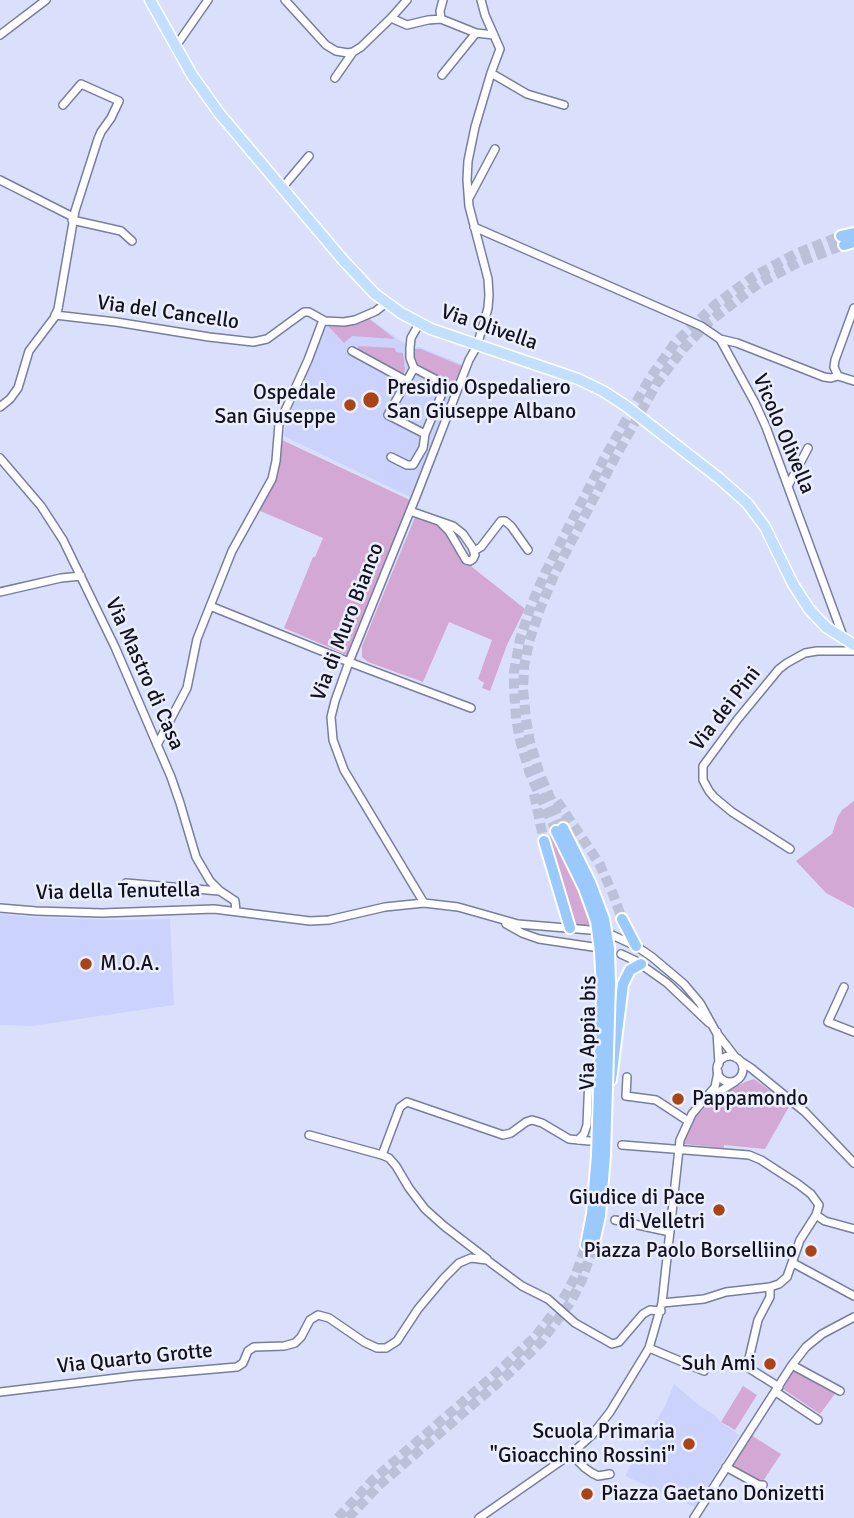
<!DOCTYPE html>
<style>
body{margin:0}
canvas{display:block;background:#dae0fb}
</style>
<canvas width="854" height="1518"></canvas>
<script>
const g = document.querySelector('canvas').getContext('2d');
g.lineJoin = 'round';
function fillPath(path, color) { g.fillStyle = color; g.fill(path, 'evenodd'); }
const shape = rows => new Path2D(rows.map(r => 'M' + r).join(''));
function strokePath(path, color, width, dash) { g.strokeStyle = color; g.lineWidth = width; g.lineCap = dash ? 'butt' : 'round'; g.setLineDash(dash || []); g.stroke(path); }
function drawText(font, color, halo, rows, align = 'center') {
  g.font = font + ' Signika,sans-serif'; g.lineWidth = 5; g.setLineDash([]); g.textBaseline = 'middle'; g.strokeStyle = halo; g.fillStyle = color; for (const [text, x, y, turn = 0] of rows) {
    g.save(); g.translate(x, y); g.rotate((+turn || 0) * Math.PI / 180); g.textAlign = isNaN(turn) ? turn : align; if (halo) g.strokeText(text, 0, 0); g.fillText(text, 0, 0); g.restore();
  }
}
fillPath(shape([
 [367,317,411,348,419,347,464,365,454,385,412,498,284,436,286,415,327,325,348,325],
 [0,914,31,917,122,920,170,919,174,1005,32,1026,0,1025],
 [674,1384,700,1406,716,1416,720,1422,739,1435,695,1507,625,1476,666,1404]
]), '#cbd3fc');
fillPath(shape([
 [367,317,395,339,352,336,344,343,327,325,348,325],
 [358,346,395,348,396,352,403,353,405,370,403,374,358,350],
 [412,349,421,349,462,366,454,385,416,363],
 [282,440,410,500,347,655,284,628,313,557,315,557,323,538,258,510,278,469],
 [415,517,435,523,443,527,467,563,525,609,507,645,490,691,482,688,484,683,478,679,492,640,449,622,423,682,368,662,362,657,362,646],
 [854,801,854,908,826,893,796,861,832,834,838,816,842,810],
 [553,835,571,870,588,910,591,928,577,925,570,915,565,891,549,837],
 [754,1079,790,1105,765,1149,724,1145,724,1148,684,1144,691,1122,712,1100,745,1082],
 [794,1369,837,1391,820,1414,783,1389],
 [743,1386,757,1395,735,1430,721,1422],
 [751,1435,781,1454,761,1484,731,1466]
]), '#d4a8d4');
strokePath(shape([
 [534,794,544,841],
 [557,801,599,863,613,894,622,919],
 [563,828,539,772,530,742,526,719,523,689,524,667,529,642,540,609,555,573,612,463,657,383,683,349,710,321,758,284,799,262,844,245],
 [556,831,530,774,521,744,516,719,514,688,514,672,520,639,531,606,545,573,604,459,650,378,675,343,716,304,753,277,795,254,841,236],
 [338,1518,373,1480,501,1369,535,1337,560,1305,567,1292,575,1277,586,1245],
 [348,1518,378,1486,506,1376,541,1342,570,1303,582,1280,593,1247]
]), '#bcc1da', 10, [10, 5]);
const minor = shape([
 [285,0,326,45,336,51,348,53,353,52,361,47,391,18,407,0],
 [391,18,407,25,428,20,441,19,476,33,494,35],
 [441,19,440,11,443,0],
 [0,35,46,0],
 [176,46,208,0],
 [491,73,527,94,564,105],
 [442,75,476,33],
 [335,78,353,52],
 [0,180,73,217],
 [282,188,309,156],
 [469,198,495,149],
 [72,220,121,231,132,241],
 [474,227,701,326,720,339,755,403,766,427,844,639],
 [55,315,116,322,209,337,253,342,267,339,304,312,309,312,325,321,344,322,355,320,376,311,386,303],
 [720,339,737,343,824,377,831,378,838,376,854,381],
 [352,351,407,381],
 [414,368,437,380,443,389,441,396,425,434,388,415,414,368,410,358,410,348,411,338,419,324],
 [838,376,834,367,835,360,854,308],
 [0,407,10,399,18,388,29,351,54,318,58,309,75,211,98,139,101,132,111,118,119,101,81,84,63,105],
 [391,457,407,465,413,465,423,448,425,434],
 [0,458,41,506,63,540,115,647,171,777,180,803,196,857,210,881,220,891,235,901,236,911],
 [788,486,808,448],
 [410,511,453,526,463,534,472,547,475,555,473,559,470,561,466,560,449,531,440,522],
 [474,551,481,547,501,521,505,521,511,526,528,550],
 [0,592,61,578,81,576],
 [210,606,349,662,471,708],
 [157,745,187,688,197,639,232,551,272,479,276,461,279,424,308,360,323,320],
 [790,849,732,812,714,797,709,791,703,780,703,766,737,720,779,669,787,663,805,653,817,651,854,651],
 [126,883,219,891],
 [424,903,344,770,333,740,331,717,335,701,349,662,417,494,469,360,477,346,488,308,489,295,488,279,469,206,467,180,468,161,475,127,491,73,500,49,485,15,481,0],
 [0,908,36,911,102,913,214,909,310,921,329,920,385,907,424,903,458,907,518,924,590,930],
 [506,924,522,933,539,939,593,947],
 [612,935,636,946,652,957,684,984,700,1003,716,1032,736,1058],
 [621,954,636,961,667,983,709,1023],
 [844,987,828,1022,854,1032],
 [717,1032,719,1064],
 '717 1069a13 13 0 1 1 26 0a13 13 0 1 1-26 0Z',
 [740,1061,751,1068,805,1112,854,1163],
 [627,1077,626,1096,656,1100,688,1121],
 [711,1097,736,1081],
 [309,1135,382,1155,389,1158,396,1166,409,1188,425,1209,444,1226,487,1259],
 [578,1140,584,1134,587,1125,589,1077],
 [622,1145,749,1155,761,1160,798,1184,811,1194,819,1205,816,1215,800,1240,787,1277,779,1284,770,1287,726,1292,704,1299,662,1303],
 [382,1155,400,1107,407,1102,503,1135,511,1133,526,1122,532,1120,542,1123,569,1139,589,1141],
 [816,1215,825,1221,854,1229],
 [615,1220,670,1232],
 [793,1263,854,1296],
 [770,1287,770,1297,758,1320,747,1367,779,1387],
 [649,1348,704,1371],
 [792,1365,840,1391],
 [0,1392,134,1376,237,1367,243,1363,248,1351,254,1347,284,1346,295,1343,301,1337,310,1320,318,1315,329,1318,364,1342,377,1348,386,1348,397,1341,418,1309,444,1278,459,1263,471,1258,487,1260,522,1286,548,1299,575,1323,612,1344,619,1342,643,1314,650,1310,661,1311],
 [776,1392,818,1420],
 [571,1454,585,1468,592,1473,598,1476,610,1474],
 [726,1467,759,1485,763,1485],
 [479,1518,571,1454,592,1435,610,1412,649,1348,662,1303,680,1140,692,1114,715,1087,718,1072],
 [694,1518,792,1365,806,1347,822,1334,854,1317]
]);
const major = shape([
 [150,0,192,75,219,113,343,260,375,294,401,313,431,329,578,379,603,391,626,406,720,479,747,503,765,527,793,584,809,609,826,627,854,645]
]);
const highway = shape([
 [841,236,854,233],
 [844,245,854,242],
 [563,828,590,882,604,919],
 [556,831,584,888,596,921],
 [544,841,570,928],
 [622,919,636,946],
 [611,1080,623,984,630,970,641,964],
 [586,1245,592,1214,597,1155],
 [593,1247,600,1216,605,1155]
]);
strokePath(minor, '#787e9d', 10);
strokePath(major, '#fff', 13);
strokePath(highway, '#fff', 14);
strokePath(minor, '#fff', 7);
strokePath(major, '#c2dffe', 10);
strokePath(highway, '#9ac9fd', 10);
const highwayBridge = shape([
 [604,919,609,948,610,984,605,1155],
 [596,921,600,951,602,989,597,1155]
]);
strokePath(highwayBridge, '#fff', 14, []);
strokePath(highwayBridge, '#9ac9fd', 10);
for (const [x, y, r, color] of [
 [371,400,9,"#a84415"],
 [350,405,7,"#a84415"],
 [86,964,7,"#a84415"],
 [678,1099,7,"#a84415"],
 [719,1210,7,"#a84415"],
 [811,1251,7,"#a84415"],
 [770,1364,7,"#a84415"],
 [689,1444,7,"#a84415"],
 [587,1494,7,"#a84415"]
]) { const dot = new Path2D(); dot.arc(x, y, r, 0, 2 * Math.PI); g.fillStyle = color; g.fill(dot); strokePath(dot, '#ebeefc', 2.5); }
drawText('21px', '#11121e', '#ebeefc', [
 ["Via del Cancello",168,313,8],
 ["Via Olivella",489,328,19],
 ["Vicolo Olivella",783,434,67],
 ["Via di Muro Bianco",348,622,-69],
 ["Via Mastro di Casa",144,674,66],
 ["Via dei Pini",726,709,-52],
 ["Via della Tenutella",118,892,-1],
 ["Via Appia bis",589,1033,-89],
 ["Via Quarto Grotte",135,1359,-6]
]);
drawText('21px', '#11121e', '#ebeefc', [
 ["Presidio Ospedaliero",387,388,"left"],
 ["San Giuseppe Albano",387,412,"left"],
 ["Ospedale",336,393],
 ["San Giuseppe",336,417],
 ["M.O.A.",100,964,"left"],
 ["Pappamondo",692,1099,"left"],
 ["Giudice di Pace",705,1198],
 ["di Velletri",705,1222],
 ["Piazza Paolo Borselliino",797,1251],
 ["Suh Ami",756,1364],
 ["Scuola Primaria",675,1432],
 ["\"Gioacchino Rossini\"",675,1456],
 ["Piazza Gaetano Donizetti",601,1494,"left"]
], 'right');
</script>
